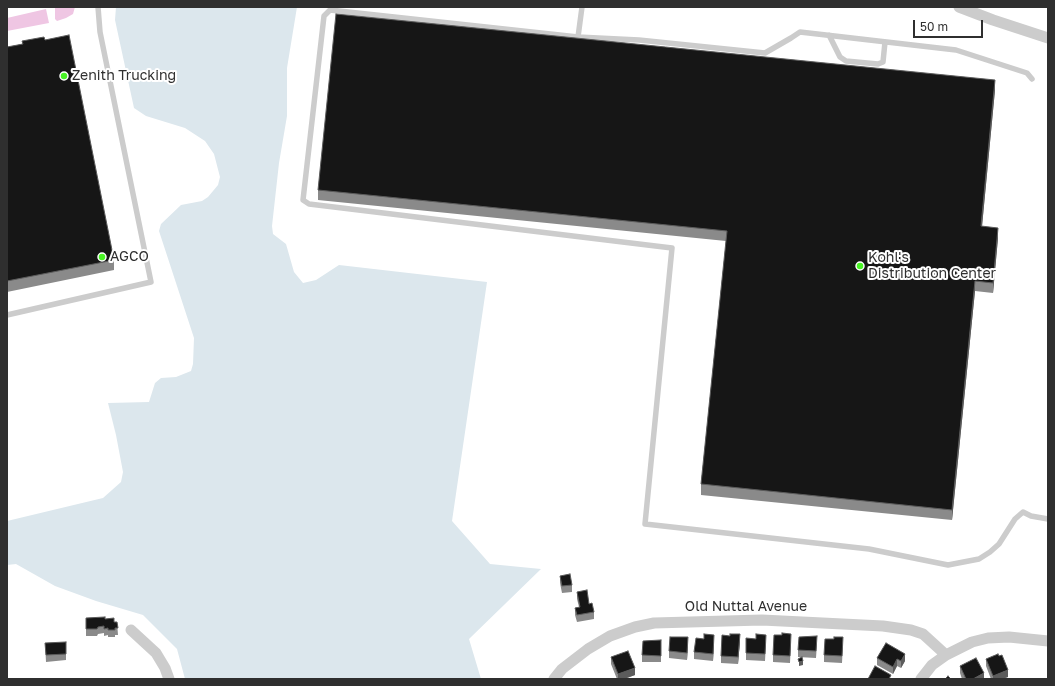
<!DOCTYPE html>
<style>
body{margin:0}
#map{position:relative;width:1055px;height:686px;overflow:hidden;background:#fff;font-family:"Golos Text",sans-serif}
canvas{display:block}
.frame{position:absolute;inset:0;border:8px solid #2f2f2f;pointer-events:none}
.scale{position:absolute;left:913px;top:20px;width:70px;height:18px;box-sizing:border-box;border:2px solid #2f2f2f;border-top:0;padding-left:5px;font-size:12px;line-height:14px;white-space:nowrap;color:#2f2f2f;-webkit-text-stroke:3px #fff;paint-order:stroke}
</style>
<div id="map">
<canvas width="1055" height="686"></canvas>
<div class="frame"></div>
<div class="scale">50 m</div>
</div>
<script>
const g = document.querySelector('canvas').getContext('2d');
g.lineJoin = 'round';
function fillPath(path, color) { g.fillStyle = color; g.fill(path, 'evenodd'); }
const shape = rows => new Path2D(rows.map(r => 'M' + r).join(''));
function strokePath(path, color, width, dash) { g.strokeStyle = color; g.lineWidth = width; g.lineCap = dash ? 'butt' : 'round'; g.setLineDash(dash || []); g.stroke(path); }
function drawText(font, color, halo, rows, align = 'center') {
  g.font = font + ' "Golos Text",sans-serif'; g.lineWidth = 4; g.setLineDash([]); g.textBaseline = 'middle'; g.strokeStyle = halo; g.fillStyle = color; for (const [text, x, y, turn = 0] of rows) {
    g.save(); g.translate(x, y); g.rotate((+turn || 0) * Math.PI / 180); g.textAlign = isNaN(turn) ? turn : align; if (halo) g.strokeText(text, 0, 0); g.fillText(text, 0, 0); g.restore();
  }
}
fillPath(shape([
 [116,7,297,7,287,68,287,116,279,163,272,226,273,234,286,244,294,272,303,283,316,280,339,265,487,282,452,521,490,564,541,569,469,639,481,679,185,679,177,649,143,615,96,601,55,586,16,564,7,565,7,521,103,498,121,482,123,472,116,435,108,403,149,402,155,383,161,378,176,377,191,371,193,364,194,338,159,231,161,224,181,205,202,201,208,197,218,185,220,177,214,154,205,141,185,128,146,116,134,108,115,20]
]), '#dce7ed');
fillPath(shape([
 [55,7,75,7,73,14,66,18,57,21,55,19],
 [46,9,49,23,7,31,7,18]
]), '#efc6e3');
strokePath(shape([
 [829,35,840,57,846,61,878,64,883,62,885,42],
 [578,37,582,7],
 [1032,79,1027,73,956,50,800,32,791,38,765,53,639,40,578,37,330,10,324,16,303,200,309,204,672,248,645,524,869,549,948,565,979,559,990,552,999,544,1015,519,1023,512,1031,516,1048,519],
 [7,315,151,282,100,32,98,7]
]), '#ccc', 5.5);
strokePath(shape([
 [959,7,993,20,1048,38],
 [131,630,156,653,165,668,169,679],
 [554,679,562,669,588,649,610,636,635,627,654,623,762,620,883,626,911,630,923,634,946,655],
 [921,679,932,665,946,655,972,642,988,638,1009,637,1048,641]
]), '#ccc', 11);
fillPath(shape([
 [45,40,114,260,114,270,7,292,7,47,22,44,22,41],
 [995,90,982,226,998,238,993,293,975,291,952,520,701,495,701,484,726,241,318,200,318,190],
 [560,576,572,585,572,592,562,593,560,583],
 [577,592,589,604,594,612,594,619,577,622,575,615,575,608,579,607,577,599],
 [86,618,114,622,117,622,118,635,115,635,115,637,108,637,108,635,104,636,104,633,98,634,97,636,86,636],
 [740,641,738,664,721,663,721,656],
 [791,641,790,663,773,662,773,655],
 [714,642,713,661,694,659,694,652],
 [766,642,765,661,746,660,746,653],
 [45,643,66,654,66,660,46,662],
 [817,643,816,658,798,657,798,650],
 [886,643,905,661,901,668,897,666,893,674,877,665,877,658],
 [688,644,687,660,669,658,669,651],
 [843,644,842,663,824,662,824,655],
 [661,647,661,662,642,662,642,655],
 [611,657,635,675,624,679,617,679,611,664],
 [986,659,1008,677,1002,679,991,679,986,666],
 [960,666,984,679,962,679,960,673]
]), '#8a8a8a');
fillPath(shape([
 [995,80,995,90,981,237,981,226],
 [998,228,998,238,993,293,993,283],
 [975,281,975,291,952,520,952,510],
 [740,634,740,641,738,664,738,657],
 [714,635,714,642,713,661,713,654],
 [688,637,688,644,687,660,687,653],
 [905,654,905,661,901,668,901,661],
 [897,659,897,666,893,674,893,667],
 [803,661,803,665,799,666,799,662],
 [635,668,635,675,624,679,618,679,618,674],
 [1008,670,1008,677,1002,679,993,679,993,676],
 [984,673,984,679,973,679]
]), '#5c5c5c');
const building = shape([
 [336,14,995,80,981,226,998,228,993,283,975,281,952,510,701,484,727,231,318,190,336,14],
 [69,35,114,260,7,281,7,47,23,44,22,41,44,37,45,40,69,35],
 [570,574,572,585,562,586,560,576,570,574],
 [587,590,589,604,592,603,594,612,577,615,575,608,580,607,577,592,587,590],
 [105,617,105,619,114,618,114,622,117,622,118,628,115,628,115,630,108,630,108,628,104,629,104,626,98,627,97,629,86,629,86,618,105,617],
 [782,633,791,634,790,656,773,655,774,635,782,635,782,633],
 [704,634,714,635,713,654,694,652,696,638,704,639,704,634],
 [730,634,740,634,738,657,721,656,722,635,730,636,730,634],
 [756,634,766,635,765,654,746,653,746,638,756,639,756,634],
 [817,636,816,651,798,650,799,637,817,636],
 [670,637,688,637,687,653,669,651,670,637],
 [834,637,843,637,842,656,824,655,825,639,834,639,834,637],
 [661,640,661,656,642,655,643,641,661,640],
 [66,642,66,654,46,655,45,643,66,642],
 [886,643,905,654,901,661,897,659,893,667,877,658,886,643],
 [628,651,635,668,618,674,611,657,628,651],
 [998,654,999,656,1002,655,1008,670,993,676,986,659,998,654],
 [802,657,803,661,799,662,798,659,802,657],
 [976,658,984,673,973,679,966,679,960,666,976,658],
 [875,666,891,675,889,679,868,679,875,666],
 [948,676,951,679,945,679,948,676]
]);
fillPath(building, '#161616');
strokePath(building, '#5c5c5c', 1);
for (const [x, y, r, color] of [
 [64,76,4,"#48f424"],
 [102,257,4,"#48f424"],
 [860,266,4,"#48f424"]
]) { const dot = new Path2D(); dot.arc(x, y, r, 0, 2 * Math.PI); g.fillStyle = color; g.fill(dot); strokePath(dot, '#fff', 1.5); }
drawText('14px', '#2f2f2f', '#fff', [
 ["Zenith Trucking",72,76],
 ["AGCO",110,257],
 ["Kohl's",868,258],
 ["Distribution Center",868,274]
], 'left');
drawText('14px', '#2f2f2f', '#fff', [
 ["Old Nuttal Avenue",746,607]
]);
</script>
